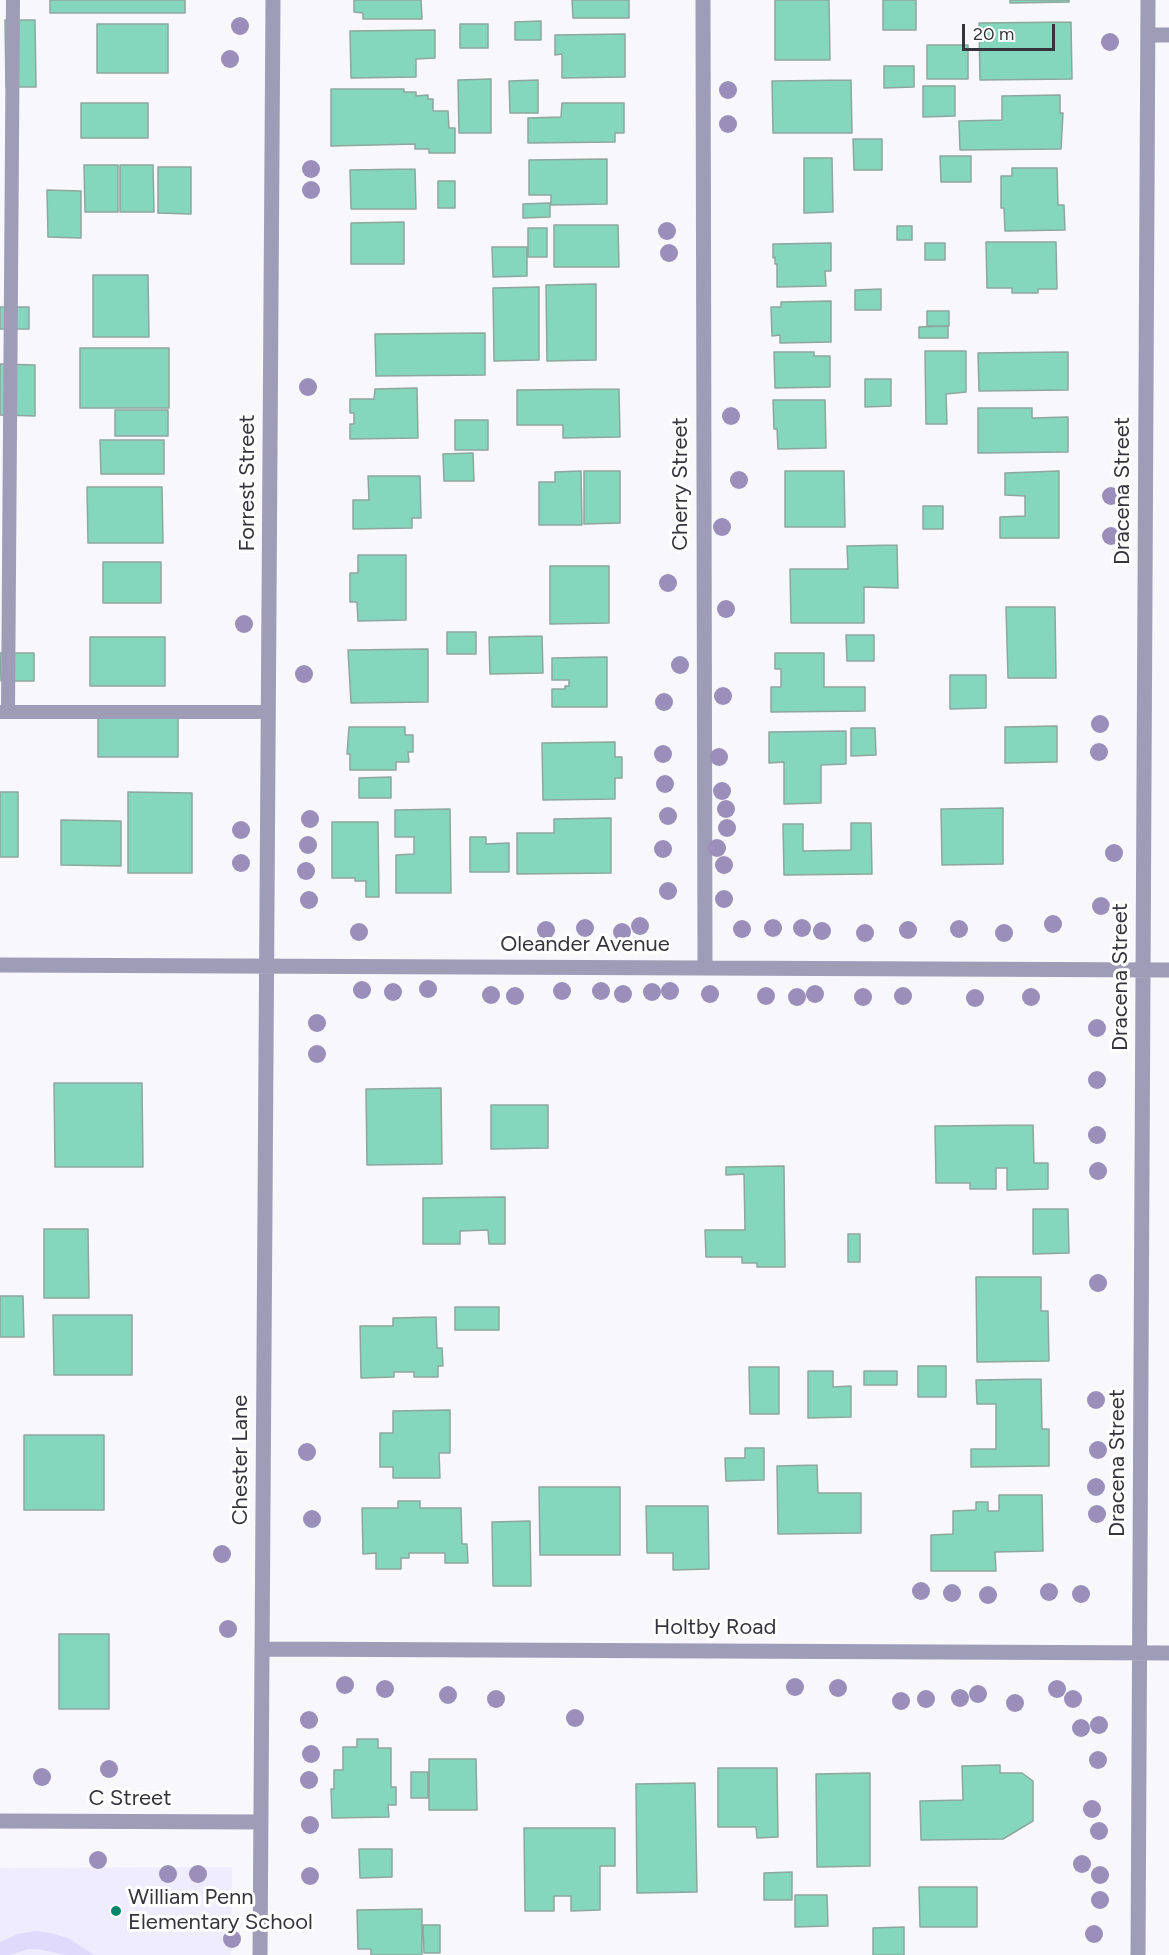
<!DOCTYPE html>
<style>
body{margin:0}
#map{position:relative;width:1169px;height:1955px;overflow:hidden;background:#f8f7fc;font-family:Figtree,sans-serif}
canvas{display:block}
.scale{position:absolute;left:962px;top:24px;width:93px;height:27px;box-sizing:border-box;border:3px solid #35343c;border-top:0;padding-left:8px;font-size:18px;line-height:21px;white-space:nowrap;color:#35343c;-webkit-text-stroke:4px #fff;paint-order:stroke}
</style>
<div id="map">
<canvas width="1169" height="1955"></canvas>
<div class="scale">20 m</div>
</div>
<script>
const g = document.querySelector('canvas').getContext('2d');
g.lineJoin = 'round';
function fillPath(path, color) { g.fillStyle = color; g.fill(path, 'evenodd'); }
const shape = rows => new Path2D(rows.map(r => 'M' + r).join(''));
function strokePath(path, color, width, dash) { g.strokeStyle = color; g.lineWidth = width; g.lineCap = dash ? 'butt' : 'round'; g.setLineDash(dash || []); g.stroke(path); }
function drawText(font, color, halo, rows, align = 'center') {
  g.font = font + ' Figtree,sans-serif'; g.lineWidth = 6; g.setLineDash([]); g.textBaseline = 'middle'; g.strokeStyle = halo; g.fillStyle = color; for (const [text, x, y, turn = 0] of rows) {
    g.save(); g.translate(x, y); g.rotate((+turn || 0) * Math.PI / 180); g.textAlign = isNaN(turn) ? turn : align; if (halo) g.strokeText(text, 0, 0); g.fillText(text, 0, 0); g.restore();
  }
}
fillPath(shape([
 [232,1867,231,1955,0,1955,0,1868]
]), '#eeecfe');
fillPath(shape([
 [35,1931,51,1933,70,1939,94,1955,65,1955,38,1949,29,1949,10,1955,0,1955,0,1942,18,1934]
]), '#e0dbfd');
const building = shape([
 [50,0,185,0,185,13,50,13,50,0],
 [354,0,421,0,422,19,363,19,363,13,354,12,354,0],
 [572,0,629,0,629,18,573,18,572,0],
 [775,0,829,0,830,60,775,60,775,0],
 [883,0,916,0,916,30,883,30,883,0],
 [1010,0,1069,0,1069,2,1010,3,1010,0],
 [5,20,35,20,36,87,6,87,5,20],
 [541,21,541,40,515,40,515,22,541,21],
 [1071,22,1072,79,980,80,979,23,1071,22],
 [97,24,168,24,168,73,97,73,97,24],
 [460,24,488,24,488,48,460,48,460,24],
 [435,30,435,58,416,59,416,77,351,78,350,31,435,30],
 [625,34,625,77,562,78,562,54,555,55,555,35,625,34],
 [927,45,968,45,968,79,927,79,927,45],
 [884,66,914,66,914,87,884,88,884,66],
 [491,79,491,133,459,133,458,80,491,79],
 [538,80,538,113,510,113,509,81,538,80],
 [851,80,852,133,773,133,772,81,851,80],
 [923,86,955,86,955,116,923,117,923,86],
 [331,89,404,89,404,92,416,92,416,96,428,95,428,99,433,99,433,111,448,111,449,128,455,128,455,153,429,153,429,149,415,149,415,144,331,146,331,89],
 [1060,95,1060,113,1063,113,1061,149,960,150,959,121,1002,120,1002,96,1060,95],
 [81,103,148,103,148,138,81,138,81,103],
 [562,103,624,103,624,133,615,133,615,142,528,143,528,118,561,117,562,103],
 [853,139,882,139,882,170,854,170,853,139],
 [940,156,971,156,971,182,941,182,940,156],
 [804,158,832,158,833,212,804,213,804,158],
 [607,159,607,204,551,205,551,195,529,195,529,160,607,159],
 [84,165,118,165,118,212,85,212,84,165],
 [120,165,153,165,154,212,120,212,120,165],
 [158,167,191,167,191,214,158,213,158,167],
 [1012,168,1057,168,1058,205,1064,205,1065,230,1005,231,1004,208,1001,208,1001,176,1012,176,1012,168],
 [415,169,416,209,351,209,350,170,415,169],
 [438,181,455,181,455,208,438,208,438,181],
 [47,190,81,191,81,238,48,237,47,190],
 [550,203,550,217,523,218,523,204,550,203],
 [404,222,404,264,351,264,351,223,404,222],
 [554,225,618,225,619,267,554,267,554,225],
 [897,226,912,226,912,240,897,240,897,226],
 [528,228,547,228,547,257,528,257,528,228],
 [986,242,1056,242,1057,289,1038,289,1038,293,1012,293,1012,288,987,288,986,242],
 [831,243,831,271,825,271,826,286,777,287,777,264,775,264,775,257,773,258,773,244,831,243],
 [925,243,945,243,945,260,925,260,925,243],
 [492,247,527,247,527,276,493,277,492,247],
 [93,275,148,275,149,337,93,337,93,275],
 [596,284,596,360,547,361,546,285,596,284],
 [539,287,539,360,494,361,493,288,539,287],
 [881,289,881,310,855,310,855,290,881,289],
 [831,301,831,342,780,343,780,335,772,336,771,307,781,307,781,302,831,301],
 [0,307,29,307,29,329,0,329,0,307],
 [927,311,949,311,949,326,927,326,927,311],
 [948,326,948,338,919,338,919,327,948,326],
 [485,333,485,375,376,376,375,334,485,333],
 [80,348,169,348,169,408,80,408,80,348],
 [925,351,966,351,966,392,946,394,947,424,926,424,925,351],
 [774,352,814,352,814,356,830,356,830,387,775,388,774,352],
 [1068,352,1068,390,979,391,978,353,1068,352],
 [0,364,35,365,35,416,0,415,0,364],
 [865,379,891,379,891,406,865,407,865,379],
 [417,388,418,438,350,439,350,424,354,424,354,413,350,413,350,399,374,399,375,389,417,388],
 [619,389,620,437,563,438,563,425,517,425,517,390,619,389],
 [773,400,825,400,826,448,778,449,777,429,774,429,773,400],
 [978,408,1032,408,1032,418,1068,417,1068,452,978,453,978,408],
 [115,410,168,410,168,436,115,436,115,410],
 [455,420,488,420,488,450,455,450,455,420],
 [100,440,164,440,164,474,101,474,100,440],
 [473,453,474,481,444,481,443,454,473,453],
 [581,471,582,525,539,525,539,482,555,482,555,472,581,471],
 [584,471,620,471,620,523,584,524,584,471],
 [785,471,844,471,845,527,785,527,785,471],
 [1059,471,1059,538,1000,538,1000,517,1025,516,1025,496,1005,495,1005,473,1059,471],
 [368,476,420,476,421,518,412,518,412,528,353,529,353,500,369,500,368,476],
 [87,487,162,487,163,543,88,543,87,487],
 [923,506,943,506,943,529,923,529,923,506],
 [897,545,898,588,864,587,864,623,791,623,790,569,848,569,847,546,897,545],
 [358,555,406,555,406,620,358,621,357,602,350,602,350,573,358,573,358,555],
 [103,562,161,562,161,603,103,603,103,562],
 [550,566,609,566,609,623,550,624,550,566],
 [1006,607,1055,607,1056,678,1008,678,1006,607],
 [447,632,476,632,476,654,447,654,447,632],
 [846,635,874,635,874,661,847,661,846,635],
 [542,636,543,673,490,674,489,637,542,636],
 [90,637,165,637,165,686,90,686,90,637],
 [428,649,428,702,351,703,348,650,428,649],
 [0,653,34,653,34,681,1,681,0,653],
 [775,653,824,653,824,687,865,687,865,711,771,712,771,687,781,687,781,669,775,669,775,653],
 [607,657,607,707,552,707,552,689,565,689,565,686,569,686,569,680,552,680,552,658,607,657],
 [950,675,986,675,986,708,950,709,950,675],
 [98,717,178,718,178,757,98,757,98,717],
 [1057,726,1057,762,1005,763,1005,727,1057,726],
 [349,727,405,727,405,735,413,735,413,752,408,752,409,762,396,762,396,770,350,770,350,754,347,754,349,727],
 [851,728,875,728,876,755,851,756,851,728],
 [846,731,846,764,821,765,821,803,784,804,784,762,769,763,769,732,846,731],
 [615,742,615,757,622,757,622,778,615,778,615,799,543,800,542,743,615,742],
 [391,777,391,798,359,798,359,778,391,777],
 [0,792,18,792,18,857,0,857,0,792],
 [128,792,192,793,192,873,128,873,128,792],
 [1003,808,1003,864,942,865,941,809,1003,808],
 [450,809,451,893,396,893,396,855,414,854,414,837,395,837,395,810,450,809],
 [611,818,611,873,517,874,517,833,554,833,554,819,611,818],
 [61,820,121,821,121,866,61,865,61,820],
 [332,822,378,822,379,897,366,897,366,881,355,881,355,878,332,878,332,822],
 [851,823,871,823,872,874,784,875,783,824,803,824,803,851,851,850,851,823],
 [470,837,486,837,486,844,509,843,509,872,470,872,470,837],
 [54,1083,142,1083,143,1167,55,1167,54,1083],
 [441,1088,442,1164,367,1165,366,1089,441,1088],
 [491,1105,548,1105,548,1148,491,1149,491,1105],
 [1033,1125,1034,1163,1048,1163,1048,1189,1007,1190,1007,1168,996,1168,996,1189,970,1189,970,1183,936,1183,935,1126,1033,1125],
 [784,1166,785,1267,757,1267,757,1263,742,1263,742,1257,706,1257,705,1230,745,1230,744,1174,726,1175,726,1167,784,1166],
 [505,1197,505,1244,489,1244,488,1230,460,1231,460,1244,423,1244,423,1198,505,1197],
 [1033,1209,1068,1209,1069,1253,1033,1254,1033,1209],
 [44,1229,88,1229,89,1298,44,1298,44,1229],
 [848,1234,860,1234,860,1262,848,1262,848,1234],
 [976,1277,1041,1277,1041,1311,1048,1311,1049,1361,977,1362,976,1277],
 [0,1296,23,1296,24,1337,0,1337,0,1296],
 [455,1307,499,1307,499,1330,455,1330,455,1307],
 [53,1315,132,1315,132,1375,54,1375,53,1315],
 [436,1317,437,1348,442,1348,443,1366,438,1366,438,1377,414,1377,414,1372,394,1372,394,1377,361,1378,360,1326,393,1326,393,1318,436,1317],
 [918,1366,946,1366,946,1397,918,1397,918,1366],
 [749,1367,779,1367,779,1414,750,1414,749,1367],
 [808,1371,833,1371,833,1387,851,1386,851,1417,808,1418,808,1371],
 [864,1371,897,1371,897,1385,864,1385,864,1371],
 [1041,1379,1042,1429,1049,1429,1049,1466,971,1467,971,1449,996,1449,996,1404,977,1404,976,1380,1041,1379],
 [450,1410,450,1453,439,1453,440,1478,393,1478,393,1467,380,1467,380,1433,393,1433,393,1411,450,1410],
 [24,1435,104,1435,104,1510,24,1510,24,1435],
 [745,1448,764,1448,764,1480,726,1481,725,1458,745,1458,745,1448],
 [817,1465,818,1493,861,1493,861,1533,778,1534,777,1466,817,1465],
 [539,1487,620,1487,620,1555,540,1555,539,1487],
 [999,1495,1042,1495,1043,1551,995,1552,996,1571,931,1571,931,1535,953,1534,953,1511,976,1510,976,1502,988,1502,988,1511,999,1511,999,1495],
 [398,1501,420,1501,420,1508,461,1508,462,1544,467,1544,468,1563,445,1563,445,1553,409,1553,409,1558,401,1558,401,1569,376,1569,376,1553,363,1554,362,1508,398,1508,398,1501],
 [646,1506,708,1506,709,1569,673,1570,673,1553,647,1553,646,1506],
 [530,1521,531,1586,493,1586,492,1522,530,1521],
 [59,1634,109,1634,109,1709,59,1709,59,1634],
 [357,1739,378,1739,378,1748,391,1748,391,1787,396,1787,396,1805,388,1805,389,1817,332,1818,331,1789,334,1789,334,1770,343,1770,343,1747,357,1747,357,1739],
 [429,1759,476,1759,477,1810,429,1810,429,1759],
 [1000,1765,1000,1773,1022,1773,1033,1781,1033,1821,1003,1839,921,1840,920,1801,963,1800,962,1766,1000,1765],
 [718,1768,777,1768,778,1837,757,1838,756,1827,718,1827,718,1768],
 [411,1772,428,1772,428,1798,411,1798,411,1772],
 [870,1773,870,1866,817,1867,816,1774,870,1773],
 [695,1783,697,1892,637,1893,636,1784,695,1783],
 [524,1828,615,1828,615,1866,600,1866,600,1910,571,1911,571,1896,554,1896,554,1911,525,1911,524,1828],
 [359,1849,392,1849,392,1877,360,1878,359,1849],
 [792,1872,792,1900,764,1900,764,1873,792,1872],
 [919,1887,977,1887,977,1927,920,1927,919,1887],
 [795,1895,827,1895,828,1926,795,1927,795,1895],
 [422,1909,422,1955,371,1955,371,1949,358,1949,357,1910,422,1909],
 [423,1925,440,1925,440,1953,424,1953,423,1925],
 [904,1927,904,1955,873,1955,873,1928,904,1927]
]);
fillPath(building, '#84d7bc');
strokePath(building, '#8ea69e', 1.5);
strokePath(shape([
 [1,712,268,712],
 [8,712,13,0]
]), '#9f9cb8', 14);
strokePath(shape([
 [703,0,705,968],
 [1148,35,1169,35],
 [0,965,1169,970],
 [262,1649,1169,1653],
 [0,1821,261,1822],
 [260,1955,273,0],
 [1138,1955,1148,0]
]), '#9f9cb8', 15);
g.fillStyle = '#998fba';
for (const [x, y] of [
 [240,26],
 [1110,42],
 [230,59],
 [728,90],
 [728,124],
 [311,169],
 [311,190],
 [667,231],
 [669,253],
 [308,387],
 [731,416],
 [739,480],
 [1111,496],
 [722,527],
 [1111,536],
 [668,583],
 [726,609],
 [244,624],
 [680,665],
 [304,674],
 [723,696],
 [664,702],
 [1100,724],
 [1099,752],
 [663,754],
 [719,757],
 [665,784],
 [722,791],
 [726,809],
 [668,816],
 [310,819],
 [727,828],
 [241,830],
 [308,845],
 [717,848],
 [663,849],
 [1114,853],
 [241,863],
 [724,865],
 [306,871],
 [668,891],
 [724,899],
 [309,900],
 [1101,906],
 [1053,924],
 [640,926],
 [585,928],
 [773,928],
 [802,928],
 [742,929],
 [959,929],
 [546,930],
 [908,930],
 [822,931],
 [359,932],
 [622,932],
 [865,933],
 [1004,933],
 [428,989],
 [362,990],
 [562,991],
 [601,991],
 [670,991],
 [393,992],
 [652,992],
 [623,994],
 [710,994],
 [815,994],
 [491,995],
 [515,996],
 [766,996],
 [903,996],
 [797,997],
 [863,997],
 [1031,997],
 [975,998],
 [317,1023],
 [1097,1028],
 [317,1054],
 [1097,1080],
 [1097,1135],
 [1098,1171],
 [1098,1283],
 [1096,1400],
 [1098,1450],
 [307,1452],
 [1096,1487],
 [1097,1514],
 [312,1519],
 [222,1554],
 [921,1591],
 [1049,1592],
 [952,1593],
 [1081,1594],
 [988,1595],
 [228,1629],
 [345,1685],
 [795,1687],
 [838,1688],
 [385,1689],
 [1057,1689],
 [978,1694],
 [448,1695],
 [960,1698],
 [496,1699],
 [926,1699],
 [1073,1699],
 [901,1701],
 [1015,1703],
 [575,1718],
 [309,1720],
 [1099,1725],
 [1081,1728],
 [311,1754],
 [1098,1760],
 [109,1769],
 [42,1777],
 [309,1780],
 [1092,1809],
 [310,1825],
 [1099,1831],
 [98,1860],
 [1082,1864],
 [168,1874],
 [198,1874],
 [1100,1875],
 [310,1876],
 [1100,1900],
 [1094,1934],
 [232,1939]
]) { g.beginPath(); g.arc(x, y, 9, 0, 2 * Math.PI); g.fill(); }
for (const [x, y, r, color] of [
 [116,1911,6,"#01876b"]
]) { const dot = new Path2D(); dot.arc(x, y, r, 0, 2 * Math.PI); g.fillStyle = color; g.fill(dot); strokePath(dot, '#fff', 2); }
drawText('22px', '#35343c', '#fff', [
 ["Forrest Street",248,483,-90],
 ["Cherry Street",681,484,-90],
 ["Dracena Street",1123,491,-90],
 ["Oleander Avenue",585,945],
 ["Dracena Street",1121,977,-90],
 ["Chester Lane",241,1460,-90],
 ["Dracena Street",1118,1463,-90],
 ["Holtby Road",715,1628],
 ["C Street",130,1799]
]);
drawText('22px', '#35343c', '#fff', [
 ["William Penn",128,1898],
 ["Elementary School",128,1923]
], 'left');
</script>
